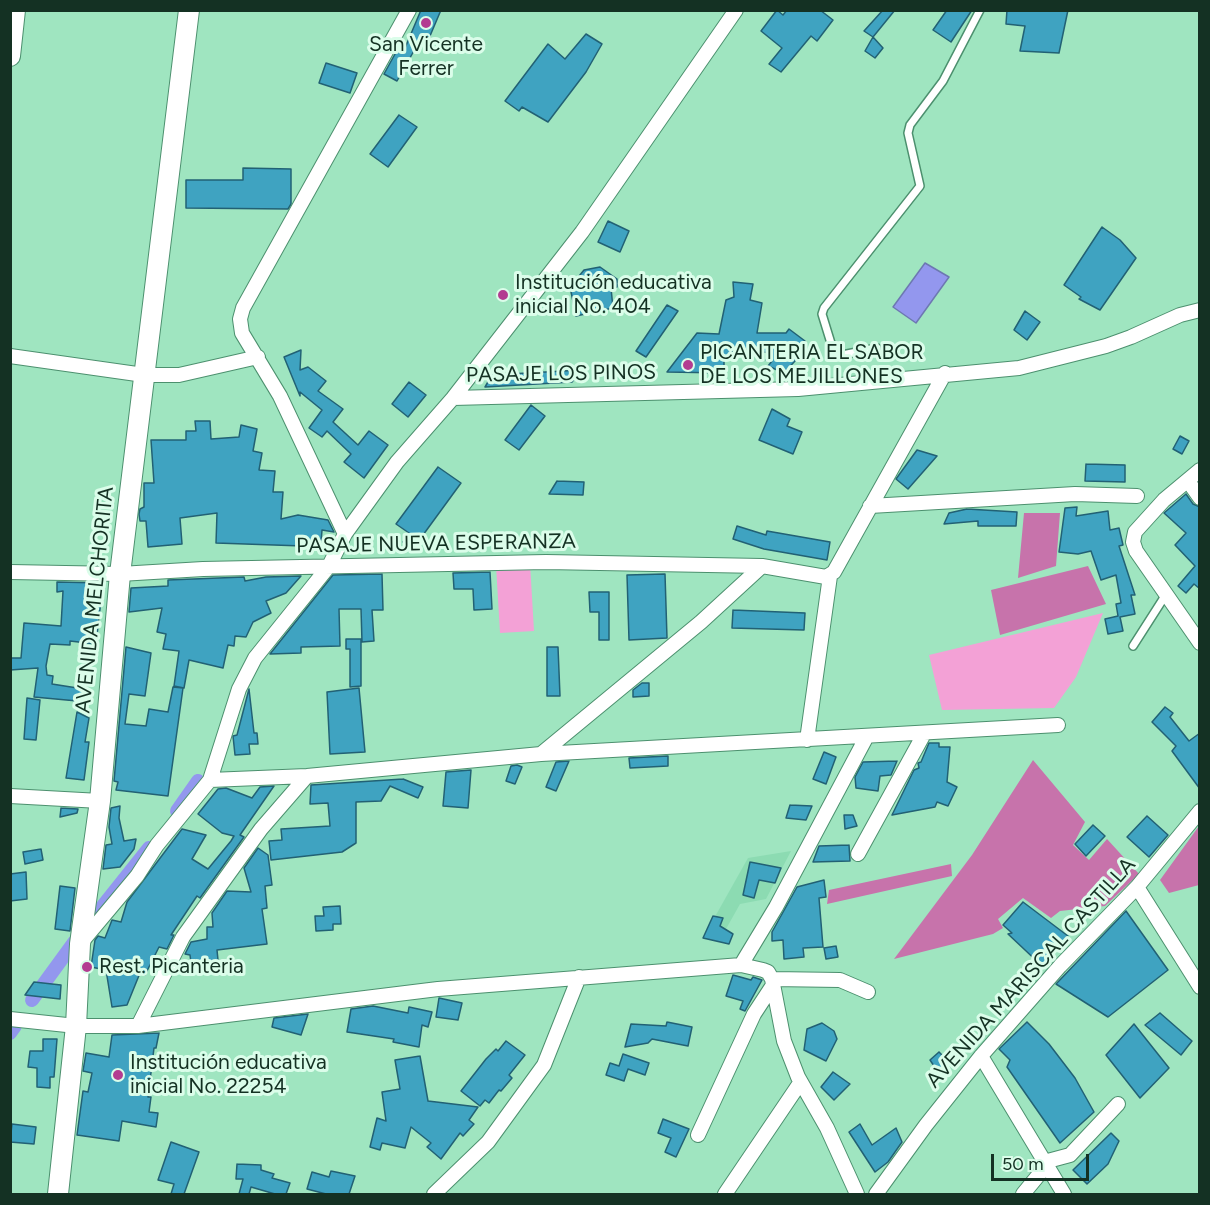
<!DOCTYPE html>
<meta charset="utf-8">
<style>
body{margin:0}
#map{position:relative;width:1210px;height:1205px;overflow:hidden;background:#9fe5c0;font-family:Figtree,sans-serif}
canvas{display:block}
.frame{position:absolute;inset:0;border:12px solid #143123;pointer-events:none}
.scale{position:absolute;left:991px;top:1154px;width:98px;height:27px;box-sizing:border-box;border:3px solid #143123;border-top:0;padding-left:8px;font-size:18px;line-height:21px;white-space:nowrap;color:#143123;-webkit-text-stroke:4px #dbfdea;paint-order:stroke}
</style>
<div id="map">
<canvas width="1210" height="1205"></canvas>
<div class="frame"></div>
<div class="scale">50 m</div>
</div>
<script>
const g = document.querySelector('canvas').getContext('2d');
g.lineJoin = 'round';
function fillPath(path, color) { g.fillStyle = color; g.fill(path, 'evenodd'); }
const shape = rows => new Path2D(rows.map(r => 'M' + r).join(''));
function strokePath(path, color, width, dash) { g.strokeStyle = color; g.lineWidth = width; g.lineCap = dash ? 'butt' : 'round'; g.setLineDash(dash || []); g.stroke(path); }
function drawText(font, color, halo, rows, align = 'center') {
  g.font = font + ' Figtree,sans-serif'; g.lineWidth = 6; g.setLineDash([]); g.textBaseline = 'middle'; g.strokeStyle = halo; g.fillStyle = color; for (const [text, x, y, turn = 0] of rows) {
    g.save(); g.translate(x, y); g.rotate((+turn || 0) * Math.PI / 180); g.textAlign = isNaN(turn) ? turn : align; if (halo) g.strokeText(text, 0, 0); g.fillText(text, 0, 0); g.restore();
  }
}
fillPath(shape([
 [791,851,766,899,740,904,726,929,733,934,729,944,703,938,748,858]
]), '#8cdbb2');
fillPath(shape([
 [530,563,534,631,500,633,496,565],
 [1103,613,1076,677,1054,708,942,710,929,655]
]), '#f3a1d6');
fillPath(shape([
 [1024,513,1060,513,1056,566,1018,578],
 [1088,566,1106,604,1000,635,991,590],
 [1033,760,1085,822,1073,845,1089,860,1107,839,1139,874,1105,906,1060,911,1051,918,1023,898,998,919,1003,928,993,934,894,959,972,855],
 [1199,826,1199,885,1169,893,1160,880],
 [951,864,952,876,827,904,829,890]
]), '#c773ab');
const water = shape([
 [925,263,949,277,916,323,893,307,925,263]
]);
fillPath(water, '#9397ee');
strokePath(water, '#6d78b1', 1.5);
strokePath(shape([
 [177,811,198,781],
 [98,912,149,848],
 [32,1000,75,941],
 [10,1033,15,1026]
]), '#9397ee', 14);
const building = shape([
 [421,10,441,10,427,43,420,40,397,81,384,74,400,45,405,48,421,10],
 [777,10,783,15,787,10,820,10,833,20,817,41,811,36,781,72,769,64,782,48,761,31,777,10],
 [883,10,895,10,873,37,864,31,883,10],
 [947,10,972,10,951,42,933,30,947,10],
 [1007,10,1068,10,1059,53,1020,51,1025,26,1006,24,1007,10],
 [586,34,602,44,586,72,548,122,522,107,519,111,505,101,548,44,565,59,586,34],
 [873,37,883,48,875,58,865,51,873,37],
 [326,63,357,73,350,93,319,83,326,63],
 [399,115,417,127,388,167,370,154,399,115],
 [243,168,291,169,291,204,288,209,186,208,186,180,243,180,243,168],
 [608,221,629,231,620,252,598,242,608,221],
 [1102,227,1120,240,1136,258,1100,310,1079,299,1081,297,1064,285,1102,227],
 [600,267,617,279,617,287,611,288,613,308,576,316,570,287,584,270,600,267],
 [733,282,753,284,750,300,762,303,757,333,786,333,789,329,805,341,801,348,805,350,784,373,768,366,772,361,766,360,771,353,732,348,732,356,724,356,724,373,667,372,697,333,719,334,726,300,734,297,733,282],
 [667,305,678,311,646,357,636,351,667,305],
 [1025,311,1040,322,1027,340,1014,330,1025,311],
 [301,350,300,370,308,367,326,381,318,391,343,409,333,422,358,445,369,431,388,445,364,478,344,462,351,454,327,431,322,437,309,428,322,410,300,392,300,396,284,357,301,350],
 [581,370,572,382,485,387,492,375,581,370],
 [409,382,426,395,408,417,392,404,409,382],
 [531,405,545,416,519,450,505,440,531,405],
 [772,409,790,419,787,426,802,432,793,454,759,440,772,409],
 [195,421,210,421,211,439,239,437,241,425,257,429,253,451,262,453,259,470,275,471,273,492,283,492,281,519,298,515,328,520,334,532,322,530,321,543,304,541,303,546,216,543,217,513,180,518,182,544,148,547,146,521,140,521,139,514,140,509,144,507,144,483,154,483,151,440,186,440,186,431,196,431,195,421],
 [1180,436,1189,441,1182,454,1173,449,1180,436],
 [917,450,937,456,908,489,896,479,917,450],
 [1086,464,1125,465,1125,482,1085,481,1086,464],
 [438,467,461,483,415,546,403,542,409,533,396,524,438,467],
 [557,481,584,482,583,495,549,494,557,481],
 [1186,494,1193,504,1200,507,1200,589,1194,584,1186,593,1178,586,1195,566,1175,545,1186,533,1164,513,1186,494],
 [1077,507,1076,516,1108,511,1110,530,1119,528,1123,545,1119,546,1135,595,1131,595,1135,614,1120,617,1123,631,1108,634,1105,619,1118,616,1116,604,1121,603,1116,575,1101,580,1091,551,1078,554,1059,552,1065,508,1077,507],
 [967,509,1017,512,1016,526,978,526,978,521,944,524,949,513,967,509],
 [737,526,766,535,767,531,830,542,827,560,764,549,733,539,737,526],
 [490,572,492,609,474,610,473,589,454,589,453,573,490,572],
 [382,574,383,610,372,610,374,641,362,642,361,609,339,609,340,646,301,647,301,653,270,654,333,575,382,574],
 [665,574,667,638,629,640,627,575,665,574],
 [301,576,286,593,266,601,271,613,253,622,246,637,235,636,234,646,228,645,223,668,189,660,184,688,174,686,179,651,163,649,166,634,157,632,162,608,129,612,131,588,168,586,168,580,244,577,245,581,266,577,301,576],
 [57,582,103,583,96,644,70,641,70,645,50,644,46,666,47,675,53,676,52,684,90,690,88,702,34,697,38,668,10,670,10,658,21,658,24,623,61,626,63,591,57,592,57,582],
 [589,592,609,592,609,640,599,640,599,612,590,612,589,592],
 [733,610,805,613,804,630,732,628,733,610],
 [346,639,361,639,361,686,350,687,350,649,346,649,346,639],
 [126,647,151,653,145,696,129,694,125,724,146,726,149,709,168,712,173,687,183,688,168,796,116,790,118,782,114,781,126,647],
 [547,647,558,647,560,696,547,696,547,647],
 [642,683,649,683,649,696,633,697,633,690,642,683],
 [359,688,365,752,330,754,327,692,359,688],
 [249,689,254,733,257,733,258,744,249,744,250,754,235,755,233,736,237,735,249,689],
 [27,698,40,700,36,740,24,739,27,698],
 [1165,707,1173,713,1170,717,1189,741,1200,733,1200,789,1172,751,1176,746,1152,722,1165,707],
 [77,712,89,718,85,742,89,742,84,780,66,778,77,712],
 [929,743,939,743,939,747,950,747,947,782,957,787,948,806,937,802,935,807,892,815,914,770,919,768,918,763,921,762,929,743],
 [824,752,836,757,826,784,813,779,824,752],
 [668,756,668,766,630,768,629,758,668,756],
 [569,761,556,791,546,787,556,762,569,761],
 [897,761,891,775,880,776,878,791,856,788,855,777,863,762,897,761],
 [517,765,522,767,515,784,506,781,511,766,517,765],
 [471,770,468,808,443,806,446,772,471,770],
 [403,779,423,787,418,798,390,786,381,801,356,802,356,843,342,852,271,860,269,841,282,840,281,829,330,826,328,803,310,804,311,785,403,779],
 [274,786,240,835,244,837,200,898,197,896,171,935,174,935,167,949,159,947,145,975,140,973,127,1005,112,1007,106,970,91,967,95,940,98,936,105,938,112,920,121,922,127,902,182,829,206,835,192,859,208,869,231,841,234,836,222,833,198,814,218,789,226,788,252,798,260,787,274,786],
 [790,805,812,806,806,820,786,818,790,805],
 [120,806,119,818,124,841,136,839,134,849,120,867,103,869,106,845,112,844,109,827,111,808,120,806],
 [61,808,78,809,77,813,60,817,61,808],
 [844,815,853,815,857,826,845,829,844,815],
 [1147,816,1168,835,1149,857,1127,837,1147,816],
 [1093,825,1105,836,1086,856,1075,844,1093,825],
 [849,845,850,861,813,862,819,846,849,845],
 [258,848,268,855,272,885,265,886,267,908,262,909,267,944,217,950,218,960,191,963,190,955,185,954,191,942,207,939,207,927,213,927,212,913,227,891,251,892,244,868,258,848],
 [41,849,43,860,25,864,23,852,41,849],
 [750,862,781,868,775,883,759,880,754,898,743,895,750,862],
 [26,872,27,899,10,901,10,874,26,872],
 [824,880,826,897,819,898,823,947,803,948,804,957,784,959,783,940,772,941,772,932,797,887,824,880],
 [60,886,75,888,70,931,55,929,60,886],
 [1023,902,1068,936,1042,966,1008,934,1012,933,1003,925,1023,902],
 [340,906,341,924,333,924,333,930,316,931,315,916,324,916,323,907,340,906],
 [1126,911,1168,970,1108,1017,1056,984,1126,911],
 [713,916,723,918,720,926,733,934,729,944,703,938,713,916],
 [836,946,838,957,826,959,824,948,836,946],
 [733,975,751,980,753,977,762,980,745,1011,740,1009,743,1001,726,996,733,975],
 [34,982,61,985,60,999,25,995,34,982],
 [439,998,462,1003,458,1020,436,1017,439,998],
 [373,1006,408,1013,409,1007,432,1012,428,1027,422,1025,419,1047,393,1042,394,1039,347,1032,351,1009,373,1006],
 [1160,1013,1192,1041,1181,1055,1145,1025,1160,1013],
 [308,1014,301,1035,272,1027,274,1018,308,1014],
 [667,1022,692,1027,688,1046,652,1039,648,1043,625,1047,631,1024,666,1026,667,1022],
 [1027,1022,1049,1044,1075,1078,1094,1112,1060,1143,1007,1067,1010,1060,999,1049,1027,1022],
 [822,1023,834,1031,837,1039,826,1061,804,1050,807,1029,822,1023],
 [1134,1024,1169,1068,1140,1098,1106,1055,1134,1024],
 [159,1033,156,1048,154,1048,148,1097,151,1097,149,1112,158,1113,156,1127,122,1121,119,1141,77,1135,83,1091,88,1092,92,1073,83,1071,86,1053,109,1057,112,1035,159,1033],
 [43,1039,57,1039,54,1077,50,1077,50,1088,37,1087,37,1068,28,1067,30,1051,43,1051,43,1039],
 [506,1041,525,1055,509,1075,512,1078,501,1091,499,1090,489,1103,485,1100,480,1106,461,1091,486,1059,496,1049,498,1051,506,1041],
 [939,1052,949,1062,938,1072,930,1060,939,1052],
 [623,1054,649,1063,645,1075,628,1069,624,1081,606,1075,610,1063,619,1066,623,1054],
 [420,1056,428,1101,478,1107,469,1120,474,1124,463,1136,460,1133,441,1159,427,1147,431,1143,411,1127,405,1148,382,1143,380,1150,370,1147,377,1118,386,1121,382,1092,400,1089,395,1060,420,1056],
 [833,1072,850,1084,834,1100,821,1087,833,1072],
 [663,1119,689,1129,676,1157,665,1152,671,1138,658,1133,663,1119],
 [12,1124,36,1127,34,1144,10,1142,12,1124],
 [860,1124,872,1145,896,1128,902,1142,888,1162,875,1172,849,1132,860,1124],
 [1111,1133,1119,1141,1108,1164,1087,1184,1073,1170,1111,1133],
 [171,1142,199,1152,184,1194,171,1194,174,1184,158,1180,171,1142],
 [237,1164,261,1165,261,1170,274,1174,272,1178,290,1183,286,1194,275,1194,251,1187,249,1194,239,1194,243,1179,236,1179,237,1164],
 [331,1171,355,1176,349,1194,326,1194,307,1189,312,1172,329,1177,331,1171]
]);
fillPath(building, '#3fa3c1');
strokePath(building, '#226174', 1.5);
const lane = shape([
 [877,348,837,356,834,353,822,314,824,308,920,186,908,133,910,125,943,81,980,10],
 [1133,646,1165,596]
]);
const street = shape([
 [10,356,144,375,179,375,258,357],
 [453,398,798,389,1019,368,1106,346,1131,337,1180,315,1200,310],
 [1200,470,1164,500,1135,532,1133,542,1136,551,1200,643],
 [1188,481,1200,498],
 [870,506,1075,494,1137,496],
 [345,534,280,396,242,333,240,319,243,308,409,10],
 [10,572,120,574,203,569,546,562,762,566,826,577,834,572,945,373],
 [807,740,830,576],
 [541,754,701,622,762,566],
 [210,780,307,776,541,754,1058,725],
 [10,796,100,801],
 [858,854,924,734],
 [1137,887,1200,987],
 [80,944,137,876,157,845,210,780,239,689,255,658,329,566,345,534,397,462,453,398,582,232,736,10],
 [741,965,776,907,867,736],
 [772,979,840,980,868,992],
 [10,1019,76,1026,138,1026,438,989,741,965,763,970,768,972,772,979,784,1041,798,1077,827,1128,857,1194],
 [138,1026,183,937,261,829,307,776],
 [981,1056,1064,1194],
 [698,1135,754,1014,773,985],
 [1044,1162,1070,1155,1118,1104],
 [434,1194,488,1142,544,1065,579,977],
 [725,1194,800,1083],
 [876,1194,926,1125,981,1056,1060,966,1137,887,1200,811],
 [1023,1194,1046,1166]
]);
const secondary = shape([
 [10,56,15,10],
 [58,1194,76,1026,80,944,100,801,120,574,189,10]
]);
strokePath(lane, '#4c906e', 10);
strokePath(street, '#4c906e', 16);
strokePath(secondary, '#4c906e', 22);
strokePath(lane, '#fff', 7);
strokePath(street, '#fff', 14);
strokePath(secondary, '#fff', 20);
for (const [x, y, r, color] of [
 [426,23,6,"#b33c91"],
 [503,295,6,"#b33c91"],
 [688,365,6,"#b33c91"],
 [87,967,6,"#b33c91"],
 [118,1075,6,"#b33c91"]
]) { const dot = new Path2D(); dot.arc(x, y, r, 0, 2 * Math.PI); g.fillStyle = color; g.fill(dot); strokePath(dot, '#dbfdea', 2); }
drawText('21px', '#143123', '#dbfdea', [
 ["San Vicente",426,45,"center"],
 ["Ferrer",426,69,"center"],
 ["Institución educativa",515,283],
 ["inicial No. 404",515,307],
 ["PICANTERIA EL SABOR",700,353],
 ["DE LOS MEJILLONES",700,377],
 ["Rest. Picanteria",99,967],
 ["Institución educativa",130,1063],
 ["inicial No. 22254",130,1087]
], 'left');
drawText('21px', '#143123', '#dbfdea', [
 ["PASAJE LOS PINOS",561,374,-1],
 ["PASAJE NUEVA ESPERANZA",436,544,-1],
 ["AVENIDA MELCHORITA",95,600,-84],
 ["AVENIDA MARISCAL CASTILLA",1031,973,-48]
]);
</script>
